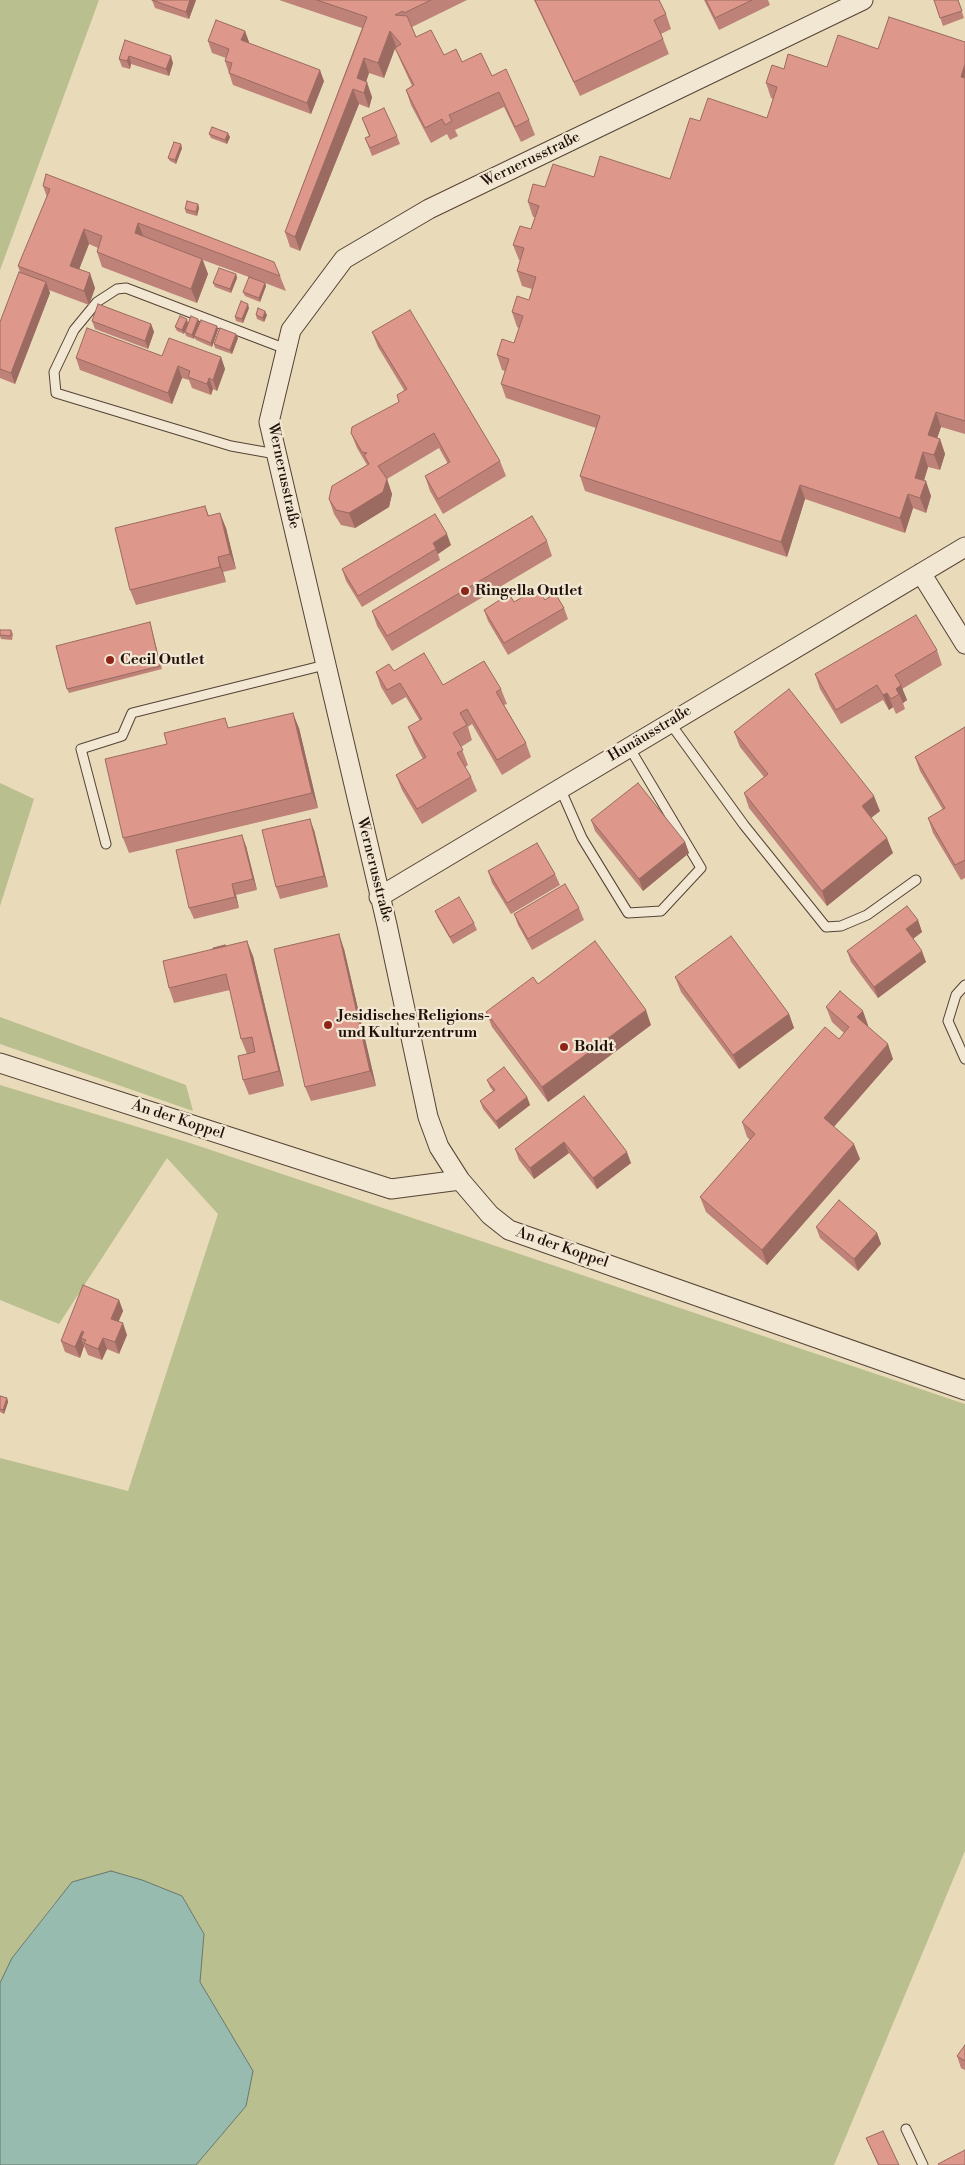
<!DOCTYPE html>
<meta charset="utf-8">
<style>
body{margin:0}
canvas{display:block;background:#e9dab9}
</style>
<canvas width="965" height="2165"></canvas>
<script>
const g = document.querySelector('canvas').getContext('2d');
g.lineJoin = 'round';
function fillPath(path, color) { g.fillStyle = color; g.fill(path, 'evenodd'); }
const shape = rows => new Path2D(rows.map(r => 'M' + r).join(''));
function strokePath(path, color, width, dash) { g.strokeStyle = color; g.lineWidth = width; g.lineCap = dash ? 'butt' : 'round'; g.setLineDash(dash || []); g.stroke(path); }
function drawText(font, color, halo, rows, align = 'center') {
  g.font = font + ' "Libre Bodoni",serif'; g.lineWidth = 4.5; g.setLineDash([]); g.textBaseline = 'middle'; g.strokeStyle = halo; g.fillStyle = color; for (const [text, x, y, turn = 0] of rows) {
    g.save(); g.translate(x, y); g.rotate((+turn || 0) * Math.PI / 180); g.textAlign = isNaN(turn) ? turn : align; if (halo) g.strokeText(text, 0, 0); g.fillText(text, 0, 0); g.restore();
  }
}
fillPath(shape([
 [0,0,99,0,0,270],
 [0,783,34,799,0,906],
 [0,1017,186,1085,193,1111,0,1044],
 [0,1085,187,1142,965,1404,965,1851,834,2165,196,2165,246,2106,253,2071,200,1982,204,1934,182,1896,142,1880,111,1871,54,1904,12,1958,0,1983,0,1458,128,1491,218,1214,167,1158,59,1324,0,1300]
]), '#b9bf8e');
const water = shape([
 [111,1871,142,1880,182,1896,204,1934,200,1982,253,2071,246,2106,196,2165,0,2165,0,1983,12,1958,72,1882,111,1871]
]);
fillPath(water, '#97bbaf');
strokePath(water, '#68776d', 1);
const lane = shape([
 [276,454,231,446,56,393,54,372,74,330,97,302,117,289,126,288,286,349],
 [670,723,744,825,826,927,841,926,867,915,916,880],
 [560,788,582,838,628,913,661,911,701,868,629,747],
 [106,844,81,749,122,736,132,713,325,665],
 [965,985,956,995,948,1021,965,1059],
 [906,2129,923,2165]
]);
const street = shape([
 [921,573,965,644],
 [379,897,965,547],
 [0,1063,391,1189,460,1180,490,1215,509,1230,965,1390],
 [460,1180,439,1147,428,1117,387,925,269,422,291,330,344,259,429,209,863,0]
]);
strokePath(lane, '#544336', 11);
strokePath(street, '#544336', 21);
strokePath(lane, '#f1e7d2', 9);
strokePath(street, '#f1e7d2', 19);
fillPath(shape([
 [152,0,196,0,189,19,155,8],
 [279,0,467,0,412,27,416,37,444,55,462,62,492,76,529,120,535,135,521,142,504,107,455,130,458,136,450,140,447,134,431,143,411,105,406,90,412,86,401,62,395,48,384,78,369,73,366,82,372,97,369,108,359,104,300,251,290,247,285,232,362,28],
 [534,0,659,0,666,14,671,29,661,34,669,54,580,96],
 [704,0,768,0,770,5,719,30],
 [934,0,958,0,964,18,943,26],
 [245,31,249,43,324,81,311,114,233,85,225,61,226,58,212,53,208,41],
 [125,40,173,63,169,76,131,64,130,69,122,67,119,59],
 [965,42,965,434,941,427,937,438,940,439,945,454,940,470,928,467,924,481,931,496,926,513,913,508,905,533,805,499,787,557,585,491,580,476,596,428,506,398,501,384,505,371,502,370,497,355,514,343,519,328,517,327,512,312,529,300,532,289,522,286,517,271,520,260,519,260,513,245,531,229,535,217,533,217,528,202,545,187,594,177,670,179,700,121,767,118,773,99,771,98,766,83,784,69,827,67,878,49],
 [362,118,397,136,400,144,372,156,365,138,369,136],
 [209,134,230,137,227,144,211,138],
 [182,148,176,164,170,161,168,158],
 [43,186,280,276,286,291,265,283,266,286,260,302,245,296,243,292,249,277,203,260,208,274,197,303,102,267,97,252,98,248,89,244,79,269,95,288,89,305,49,290,50,293,15,384,0,378,0,322,20,272,18,266,47,197],
 [198,204,199,208,197,216,186,213,185,209],
 [236,274,237,278,231,293,215,287,213,283],
 [249,308,243,323,236,321,235,317],
 [256,315,267,315,264,322,257,319],
 [92,321,151,324,154,332,148,349,95,329],
 [188,323,184,334,177,331,175,327],
 [199,323,217,326,218,330,212,347,196,340,194,337,194,339,186,336,185,332],
 [372,332,500,461,506,476,443,514,430,491,425,476,448,464,439,448,387,479,392,494,389,507,355,528,341,525,334,514,329,499,367,465,357,448,351,433,399,402,404,390,378,347],
 [238,338,232,354,215,348,214,344],
 [162,356,221,357,225,369,217,391,213,389,211,395,192,388,189,380,182,378,172,404,80,370,76,358],
 [205,506,209,516,226,528,236,569,223,572,226,582,136,605,130,590],
 [547,541,552,556,392,651,377,626,372,611],
 [451,545,438,554,440,560,362,607,346,581,342,569],
 [545,600,564,608,568,619,508,655,488,621,484,610,514,602],
 [150,622,162,669,69,693,67,689],
 [0,630,11,630,13,634,12,640,1,639,0,636],
 [937,650,942,665,902,689,907,700,903,703,905,709,896,714,893,707,889,710,883,700,841,724,820,689,815,674],
 [394,671,443,685,501,689,507,704,504,705,526,743,531,757,502,775,472,724,468,727,472,740,461,747,468,765,465,767,471,777,477,791,422,824,402,790,396,775,423,759,414,742,408,727,420,721,406,697,392,705,381,687,376,672],
 [965,727,965,878,961,880,933,833,928,818,943,810,920,771,915,757],
 [299,728,318,808,129,853,123,838,167,744],
 [734,732,880,811,871,818,893,853,827,906,749,808,744,793,764,777,740,747],
 [591,820,685,842,689,853,643,891,595,831],
 [314,830,328,887,280,899,276,887],
 [246,846,257,890,236,895,239,908,194,919,189,908],
 [488,871,555,874,560,885,511,914,492,883],
 [579,908,584,920,532,950,518,925,514,914],
 [435,911,474,923,477,930,453,944,438,918],
 [918,920,922,932,913,939,926,962,878,998,851,962,847,951],
 [226,946,253,956,284,1086,249,1095,243,1080,247,1054,241,1039,230,990,174,1003,169,988],
 [344,949,376,1086,311,1101,305,1087],
 [675,977,789,1014,794,1028,739,1069,681,992],
 [538,984,651,1025,548,1102,492,1027,486,1012],
 [826,1007,868,1025,868,1026,893,1059,834,1127,860,1159,767,1265,706,1212,700,1197,750,1140,747,1137,742,1122,839,1039,844,1033,832,1022],
 [487,1080,527,1097,530,1105,499,1129,483,1109,480,1101,493,1091,490,1087],
 [584,1096,631,1163,597,1189,569,1153,534,1179,519,1160,515,1149],
 [816,1227,877,1233,881,1244,858,1271,820,1238],
 [119,1300,123,1311,118,1322,127,1335,119,1354,107,1349,102,1360,88,1355,84,1346,80,1358,65,1352,61,1341],
 [0,1396,7,1398,8,1402,4,1414,0,1412],
 [965,2045,965,2070,961,2068,957,2056],
 [866,2138,899,2165,878,2165]
]), '#be8278');
fillPath(shape([
 [190,0,196,0,189,19,186,12],
 [245,31,249,42,245,52,241,40],
 [390,31,396,46,384,78,378,63],
 [129,56,131,64,130,69,127,61],
 [171,56,173,63,169,76,166,69],
 [364,58,369,73,362,93,357,78],
 [965,64,965,88,961,77],
 [320,70,324,81,311,114,307,103],
 [367,82,372,97,369,108,364,93],
 [353,89,359,104,300,251,295,237],
 [228,133,230,137,227,144,225,140],
 [181,144,182,148,176,164,175,160],
 [198,204,199,208,197,216,196,212],
 [138,223,144,238,135,233],
 [84,229,89,244,75,280,70,266],
 [202,259,208,274,197,303,191,289],
 [90,273,95,288,89,305,84,291],
 [236,274,237,278,231,293,230,289],
 [46,282,50,293,15,384,11,373],
 [265,283,266,286,260,302,259,298],
 [248,304,249,308,243,323,242,319],
 [265,311,267,315,264,322,263,318],
 [187,319,188,323,184,334,182,330],
 [198,319,200,323,194,339,192,335],
 [151,324,154,332,148,349,145,341],
 [217,326,218,330,212,347,211,343],
 [236,334,238,338,232,354,230,350],
 [221,357,225,369,217,391,213,380],
 [178,366,182,378,172,404,168,393],
 [209,378,213,389,211,395,207,384],
 [936,412,941,427,933,450,928,435],
 [940,439,945,454,940,470,934,455],
 [923,452,928,467,920,493,915,478],
 [387,479,392,494,389,507,355,528,349,513],
 [926,481,931,496,926,513,920,498],
 [800,485,805,499,787,557,781,542],
 [908,494,913,508,905,533,900,518],
 [220,513,226,528,236,569,230,554],
 [447,534,451,545,438,554,433,543],
 [218,557,223,572,226,582,220,567],
 [901,685,907,700,903,703,899,694,896,689],
 [887,693,893,707,889,710,883,695],
 [293,713,299,728,318,808,312,793],
 [874,796,880,811,867,821,862,806],
 [310,819,314,830,328,887,324,876],
 [242,835,246,846,257,890,253,879],
 [887,838,893,853,827,906,822,891],
 [685,842,689,853,643,891,639,879],
 [232,884,236,895,239,908,235,897],
 [918,920,922,932,910,941,906,929],
 [339,934,344,949,376,1086,370,1071],
 [247,941,253,956,284,1086,279,1071],
 [922,951,926,962,878,998,874,987],
 [646,1010,651,1025,548,1102,542,1087],
 [863,1011,868,1025,863,1032,857,1017],
 [789,1014,794,1028,739,1069,733,1055],
 [888,1044,893,1059,829,1132,824,1118],
 [527,1097,530,1105,499,1129,496,1121],
 [564,1142,569,1153,534,1179,530,1168],
 [854,1144,860,1159,767,1265,762,1250],
 [627,1152,631,1163,597,1189,593,1178],
 [877,1233,881,1244,858,1271,854,1259],
 [119,1300,123,1311,115,1330,111,1319],
 [123,1323,127,1335,119,1354,115,1342],
 [82,1331,85,1340,81,1338,84,1346,80,1358,75,1347],
 [103,1338,107,1349,102,1360,98,1349],
 [7,1398,8,1402,4,1414,3,1410]
]), '#9b6a61');
const building = shape([
 [152,0,190,0,186,12,152,0],
 [317,0,431,0,404,13,403,11,395,15,407,16,416,37,431,30,444,55,456,49,462,62,481,53,492,76,506,69,529,120,515,127,499,92,449,115,452,121,445,125,442,119,425,128,406,90,414,85,395,48,401,44,390,31,378,63,364,58,357,78,367,82,364,93,353,89,295,237,285,232,367,17,317,0],
 [535,0,659,0,666,14,654,20,663,39,574,82,535,0],
 [706,0,752,0,715,18,706,0],
 [934,0,958,0,962,11,940,18,934,0],
 [889,17,965,42,965,64,961,77,965,78,965,421,936,412,928,435,940,439,934,455,923,452,915,478,926,481,920,498,908,494,900,518,800,485,781,542,580,476,600,416,501,384,509,359,497,355,502,339,514,343,523,316,512,312,517,296,529,300,536,277,517,271,524,248,513,245,520,226,531,229,539,206,528,202,533,184,545,187,553,164,594,177,600,156,670,179,690,118,700,121,708,98,767,118,777,87,766,83,772,65,784,69,788,54,827,67,838,35,878,49,889,17],
 [216,20,245,31,241,40,320,70,307,103,229,73,232,63,225,61,229,49,208,41,216,20],
 [125,40,171,56,166,69,129,56,127,61,119,59,125,40],
 [384,108,397,136,370,148,365,138,370,136,362,118,384,108],
 [212,127,228,133,225,140,209,134,212,127],
 [174,142,181,144,175,160,168,158,174,142],
 [46,174,274,262,280,276,138,223,135,233,202,259,191,289,97,252,102,236,84,229,70,266,90,273,84,291,18,266,50,189,43,186,46,174],
 [187,201,198,204,196,212,185,209,187,201],
 [219,268,236,274,230,289,213,283,219,268],
 [19,272,46,282,11,373,0,369,0,322,19,272],
 [249,277,265,283,259,298,243,292,249,277],
 [241,301,248,304,242,319,235,317,241,301],
 [98,304,151,324,145,341,92,321,98,304],
 [258,308,265,311,263,318,256,315,258,308],
 [410,310,500,461,438,499,425,476,450,462,434,433,378,466,387,479,383,492,349,513,336,510,329,499,332,486,369,464,364,455,367,453,362,452,351,433,352,427,399,402,397,395,407,389,372,332,410,310],
 [180,316,187,319,182,330,175,327,180,316],
 [191,316,198,319,192,335,185,332,191,316],
 [201,320,217,326,211,343,194,336,201,320],
 [87,328,162,356,169,338,221,357,213,380,209,378,207,384,188,377,190,371,178,366,168,393,76,358,87,328],
 [220,328,236,334,230,350,214,344,220,328],
 [205,506,208,516,220,513,230,554,218,557,220,567,130,590,115,528,205,506],
 [435,514,447,534,433,543,436,549,358,596,342,569,435,514],
 [532,516,547,541,387,636,372,611,532,516],
 [538,588,545,600,555,593,564,608,504,643,484,610,509,594,514,602,538,588],
 [916,615,937,650,895,675,901,685,896,689,899,694,891,699,887,693,883,695,877,685,836,710,815,674,916,615],
 [150,622,160,666,67,689,56,646,150,622],
 [0,630,11,630,11,636,0,635,0,630],
 [424,653,443,685,484,661,501,689,496,692,526,743,497,760,467,709,460,713,467,725,453,733,463,750,457,753,471,777,417,809,396,775,426,757,408,727,422,719,400,683,387,690,376,672,389,664,394,671,424,653],
 [789,689,874,796,862,806,887,838,822,891,744,793,768,774,734,732,789,689],
 [293,713,312,793,123,838,105,759,167,744,164,733,225,718,228,728,293,713],
 [965,727,965,860,955,865,928,818,945,808,915,757,965,727],
 [638,783,685,842,639,879,591,820,638,783],
 [310,819,324,876,276,887,262,830,310,819],
 [242,835,253,879,232,884,235,897,189,908,176,850,242,835],
 [537,843,555,874,507,903,488,871,537,843],
 [565,884,579,908,528,939,514,914,565,884],
 [459,897,474,923,450,937,435,911,459,897],
 [907,906,918,920,906,929,922,951,874,987,847,951,907,906],
 [339,934,370,1071,305,1087,274,949,339,934],
 [731,936,789,1014,733,1055,675,977,731,936],
 [247,941,279,1071,243,1080,238,1056,255,1052,252,1037,241,1039,226,974,169,988,163,961,247,941],
 [595,941,646,1010,542,1087,486,1012,533,977,538,984,595,941],
 [225,945,226,946,213,949,213,948,225,945],
 [840,991,863,1011,857,1017,888,1044,824,1118,854,1144,762,1250,700,1197,755,1134,742,1122,825,1027,839,1039,849,1027,826,1007,840,991],
 [504,1067,527,1097,496,1121,480,1101,495,1090,487,1080,504,1067],
 [584,1096,627,1152,593,1178,564,1142,530,1168,515,1149,584,1096],
 [839,1200,877,1233,854,1259,816,1227,839,1200],
 [83,1285,119,1300,111,1319,123,1323,115,1342,103,1338,98,1349,84,1343,86,1340,81,1338,84,1332,82,1331,75,1347,61,1341,83,1285],
 [0,1396,7,1398,3,1410,0,1409,0,1396],
 [965,2045,965,2061,957,2056,965,2045],
 [883,2131,899,2165,879,2165,866,2138,883,2131],
 [965,2150,965,2165,939,2165,938,2164,965,2150]
]);
fillPath(building, '#dd978b');
strokePath(building, '#9b6a61', 1);
for (const [x, y, r, color] of [
 [465,591,5,"#8f2418"],
 [110,660,5,"#8f2418"],
 [328,1025,5,"#8f2418"],
 [564,1047,5,"#8f2418"]
]) { const dot = new Path2D(); dot.arc(x, y, r, 0, 2 * Math.PI); g.fillStyle = color; g.fill(dot); strokePath(dot, '#f1e7d2', 2); }
drawText('15px', '#22110b', '#f1e7d2', [
 ["Wernerusstraße",531,160,-26],
 ["Wernerusstraße",283,476,78],
 ["Hunäusstraße",650,734,-31],
 ["Wernerusstraße",374,870,76],
 ["An der Koppel",178,1120,18],
 ["An der Koppel",562,1248,19]
]);
drawText('bold 15px', '#22110b', '#f1e7d2', [
 ["Ringella Outlet",475,591],
 ["Cecil Outlet",120,660],
 ["Jesidisches Religions-",338,1016],
 ["und Kulturzentrum",338,1033],
 ["Boldt",574,1047]
], 'left');
</script>
